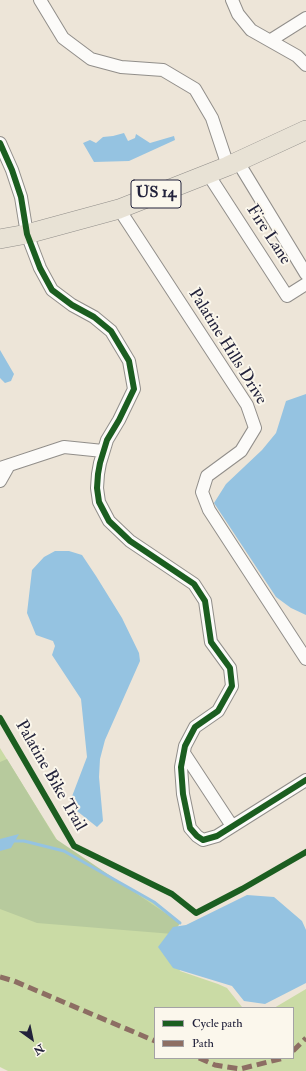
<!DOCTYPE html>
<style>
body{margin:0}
#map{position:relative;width:306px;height:1071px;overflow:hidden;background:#ede5d8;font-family:"IM FELL Double Pica",serif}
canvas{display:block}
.legend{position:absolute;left:154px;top:1007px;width:140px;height:52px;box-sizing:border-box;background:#fbf7ec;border:1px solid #a4a2a5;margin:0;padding:5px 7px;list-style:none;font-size:12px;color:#22223b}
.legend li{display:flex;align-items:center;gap:8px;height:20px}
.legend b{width:20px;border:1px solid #a4a2a5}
.north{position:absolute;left:12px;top:1019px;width:40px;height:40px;-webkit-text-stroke:3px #fbf7ec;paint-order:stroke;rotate:147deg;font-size:11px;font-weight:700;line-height:16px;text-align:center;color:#22223b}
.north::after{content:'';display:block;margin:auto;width:14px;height:18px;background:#22223b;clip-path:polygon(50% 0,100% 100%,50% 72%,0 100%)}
</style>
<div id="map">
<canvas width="306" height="1071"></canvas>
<ul class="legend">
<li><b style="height:5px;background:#1b5e20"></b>Cycle path</li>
<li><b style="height:5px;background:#8d6e63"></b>Path</li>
</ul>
<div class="north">N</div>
</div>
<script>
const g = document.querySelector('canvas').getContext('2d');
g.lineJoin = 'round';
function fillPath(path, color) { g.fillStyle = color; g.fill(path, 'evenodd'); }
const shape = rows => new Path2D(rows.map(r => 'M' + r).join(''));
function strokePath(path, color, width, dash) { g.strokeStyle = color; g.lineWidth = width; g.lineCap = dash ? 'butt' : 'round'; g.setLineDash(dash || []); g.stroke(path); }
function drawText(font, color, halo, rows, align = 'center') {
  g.font = font + ' "IM FELL Double Pica",serif'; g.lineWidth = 4; g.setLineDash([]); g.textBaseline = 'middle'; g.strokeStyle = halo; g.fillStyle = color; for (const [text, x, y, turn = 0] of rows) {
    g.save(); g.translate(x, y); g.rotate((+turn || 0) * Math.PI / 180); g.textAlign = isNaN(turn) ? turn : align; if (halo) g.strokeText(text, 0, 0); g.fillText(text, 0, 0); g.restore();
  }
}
fillPath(shape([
 [0,748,64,851,154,902,180,923,173,934,180,971,218,984,227,988,242,1007,250,1008,155,1008,155,1058,293,1058,293,1008,274,1008,306,989,306,1071,8,1071,0,1067]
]), '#cadba5');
fillPath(shape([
 [7,759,56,839,180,923,173,934,37,923,0,909,0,762]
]), '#b7ca9d');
fillPath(shape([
 [124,133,128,141,135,138,136,134,150,143,174,136,175,140,129,161,94,162,83,143,90,140,96,143,103,137,113,136],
 [0,350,14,374,11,381,5,383,0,378],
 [306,394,306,615,291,608,276,597,214,503,226,484,262,450,276,433,286,401],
 [55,551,69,551,82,555,96,576,122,618,139,653,140,661,105,740,100,759,99,777,103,821,97,827,77,811,71,799,87,757,81,699,52,655,55,646,53,641,36,635,27,613,32,570,44,557],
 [19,834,11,848,0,851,0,839],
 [247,895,274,897,302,921,306,930,306,983,265,1004,244,1001,232,986,173,968,158,947,173,927,186,925]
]), '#95c3e1');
strokePath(shape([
 [12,841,24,841,64,851,154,902,180,923]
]), '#95c3e1', 3);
const minor = shape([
 [40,0,63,38,91,59,121,67,163,70,195,89,212,118,228,166],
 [232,0,238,14,251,30,297,56,306,65],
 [271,40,306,18],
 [0,143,12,170,21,197,27,234,40,268,52,290,72,305,94,317,111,331,129,361,134,389,119,420,107,440,100,463,98,474,97,488,99,502,109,521,130,541,194,584,205,601,211,642,230,668,232,686,218,711,195,727,185,746,181,767,183,794,190,828,197,836,203,840,217,836,306,780],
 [238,162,306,274],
 [208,174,287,296,306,284],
 [119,209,247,405,255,428,241,451,207,476,202,492,209,510,306,659],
 [0,468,64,447,103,451],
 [0,481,9,465],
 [184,753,232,826]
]);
const primary = shape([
 [0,239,27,234,119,209,228,166,306,130]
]);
strokePath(minor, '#918e8a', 14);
strokePath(primary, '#918e8a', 20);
strokePath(minor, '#fcfbf9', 12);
strokePath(primary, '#e8e2d5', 19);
strokePath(shape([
 [0,977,14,981,155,1041],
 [293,1051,306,1038],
 [199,1058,215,1065,240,1069,284,1058]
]), '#8d6e63', 5, [10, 5]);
strokePath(shape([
 [0,143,12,170,21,197,27,234,40,268,52,290,72,305,94,317,111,331,129,361,134,389,119,420,107,440,100,463,98,474,97,488,99,502,109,521,130,541,194,584,205,601,211,642,230,668,232,686,218,711,195,727,185,746,181,767,183,794,190,828,197,836,203,840,217,836,306,780],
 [0,718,74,846,172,894,196,913,242,889,306,852]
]), '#1b5e20', 6);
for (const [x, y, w] of [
 [156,194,50]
]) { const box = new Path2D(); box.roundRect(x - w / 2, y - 14, w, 28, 3); g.fillStyle = '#fbf7ec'; g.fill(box); strokePath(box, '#22223b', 1); }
drawText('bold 16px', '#22223b', null, [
 ["US 14",156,194]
]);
drawText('17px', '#22223b', '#fbf7ec', [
 ["Fire Lane",268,235,57],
 ["Palatine Hills Drive",227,347,58],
 ["Palatine Bike Trail",50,776,60]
]);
</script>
